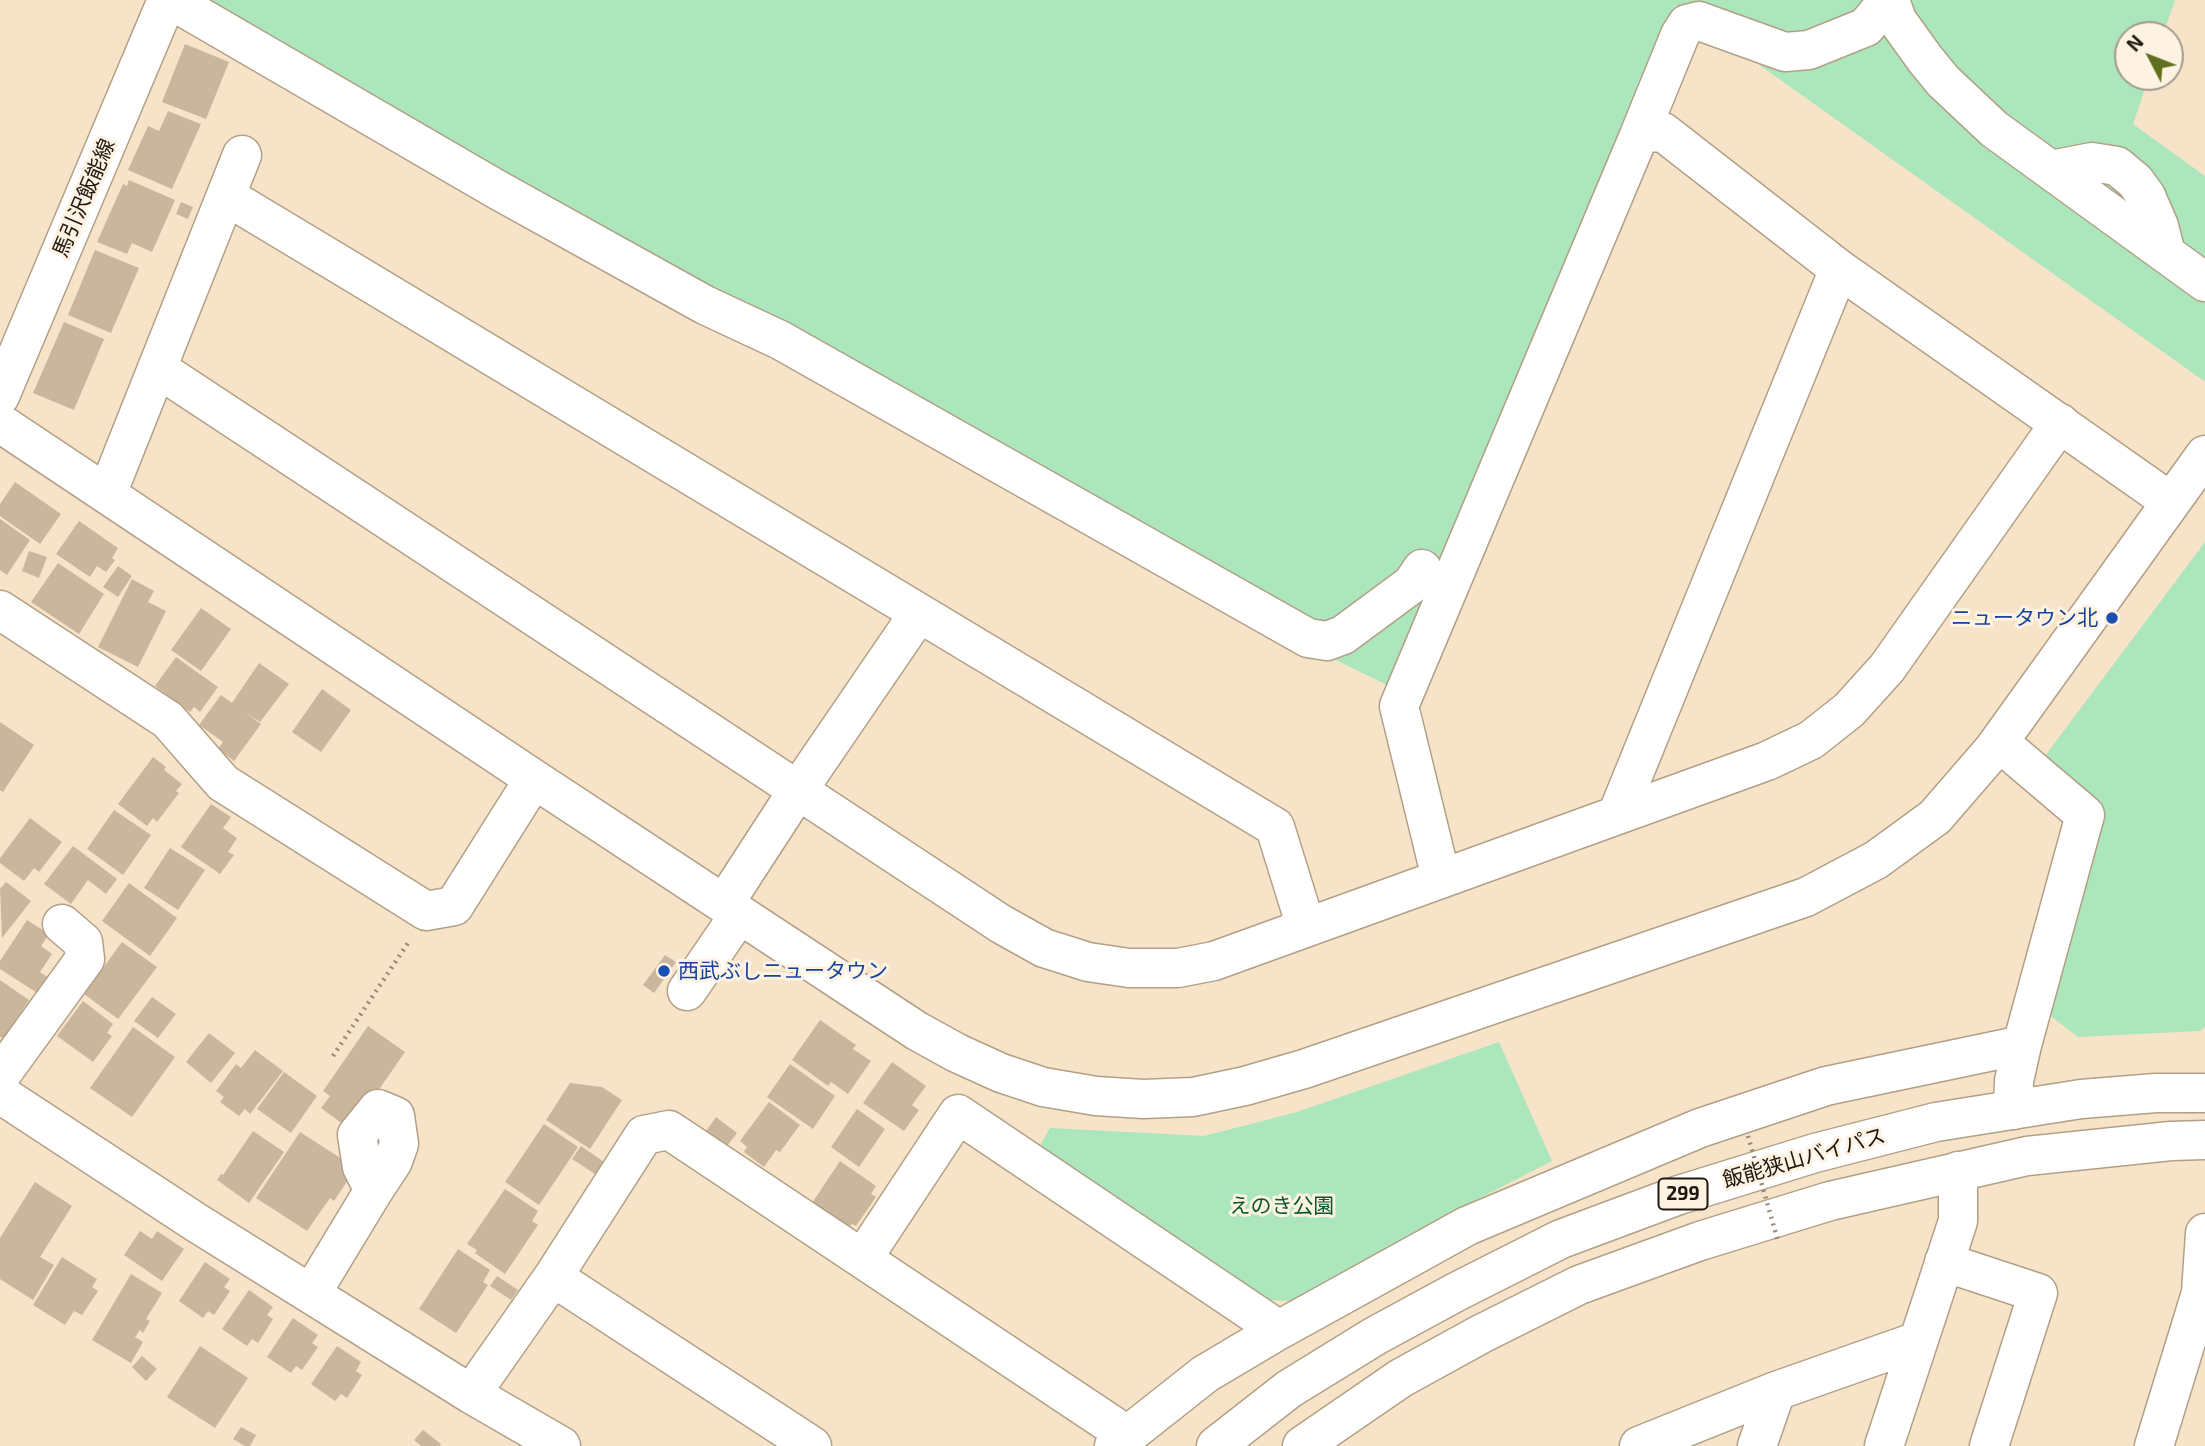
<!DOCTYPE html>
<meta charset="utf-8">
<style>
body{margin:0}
#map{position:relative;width:2205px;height:1446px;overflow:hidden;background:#f7e4c8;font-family:"Exo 2",sans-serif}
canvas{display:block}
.north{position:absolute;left:2114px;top:21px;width:70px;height:70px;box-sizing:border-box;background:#fef2e2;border:2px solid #a49b8d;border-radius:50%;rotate:312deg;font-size:19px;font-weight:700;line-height:28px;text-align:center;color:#1e180e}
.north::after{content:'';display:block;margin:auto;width:24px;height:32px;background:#5f711e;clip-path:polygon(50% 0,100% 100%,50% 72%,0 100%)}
</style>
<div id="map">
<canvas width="2205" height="1446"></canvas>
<div class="north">N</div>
</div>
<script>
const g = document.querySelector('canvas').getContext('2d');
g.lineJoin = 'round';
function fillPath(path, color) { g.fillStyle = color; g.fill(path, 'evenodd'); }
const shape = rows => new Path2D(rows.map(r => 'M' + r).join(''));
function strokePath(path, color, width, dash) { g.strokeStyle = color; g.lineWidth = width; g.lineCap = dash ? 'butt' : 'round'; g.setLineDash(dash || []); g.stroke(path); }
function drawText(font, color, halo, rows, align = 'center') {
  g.font = font + ' "Exo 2","Noto Sans JP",sans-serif'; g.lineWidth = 6; g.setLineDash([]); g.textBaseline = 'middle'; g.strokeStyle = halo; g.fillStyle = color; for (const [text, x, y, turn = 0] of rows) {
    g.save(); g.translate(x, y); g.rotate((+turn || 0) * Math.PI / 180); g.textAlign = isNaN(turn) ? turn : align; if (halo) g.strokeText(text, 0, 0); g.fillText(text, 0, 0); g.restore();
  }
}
fillPath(shape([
 [197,0,2175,0,2163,35,2128,35,2128,77,2149,77,2133,124,2205,176,2205,379,2204,381,1675,5,1387,685,1299,642],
 [2205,542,2205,1027,2200,1031,2078,1037,2048,1014,2103,824,2039,764],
 [1499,1042,1552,1161,1414,1232,1290,1301,1267,1300,1038,1149,1050,1128,1204,1136,1297,1112]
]), '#abe6bc');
fillPath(shape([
 [185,44,229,62,206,119,162,102],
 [168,111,201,124,172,189,128,170,148,126,159,131],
 [129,180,175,200,152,252,132,243,127,254,97,242,123,184,127,186],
 [181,202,193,207,188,219,176,214],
 [95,250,139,268,111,333,68,315],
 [64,322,104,339,74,410,33,393],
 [15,482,61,514,40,544,0,516,0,504],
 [0,519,30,540,7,575,0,570],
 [79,521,118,548,112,558,115,560,106,572,97,566,90,577,56,554],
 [29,551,47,557,39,578,22,571],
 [58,563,104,594,79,634,31,602],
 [118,566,132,576,118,597,103,587],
 [132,579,154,591,148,602,166,611,138,667,98,647],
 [201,608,231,629,201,671,171,650],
 [176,657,218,687,200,712,194,707,190,712,155,686],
 [259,663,289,684,260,722,245,712,261,724,234,761,218,749,223,742,199,725,221,695,232,703],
 [322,689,351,710,321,752,292,732],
 [0,722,34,745,3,792,0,790],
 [153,757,166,767,164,770,182,784,176,791,179,793,157,822,153,818,147,826,118,804],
 [211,804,231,817,223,828,237,838,228,852,234,855,220,874,181,847],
 [114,810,151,835,123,875,87,849],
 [30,818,62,842,39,872,34,868,24,881,0,863,0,858],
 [73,846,117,879,106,894,88,880,71,904,44,884],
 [170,848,205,870,178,910,144,888],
 [6,882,31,901,2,938,0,889],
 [129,883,177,918,150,956,102,921],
 [27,920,49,934,41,946,52,954,40,972,52,980,42,996,0,969,0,961],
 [122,942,157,967,118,1019,84,994],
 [665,955,676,962,654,993,643,985],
 [0,980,29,1000,3,1038,0,1037],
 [152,997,176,1014,158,1038,134,1021],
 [83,1001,113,1024,107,1033,112,1036,93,1062,57,1036],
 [820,1020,856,1045,853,1049,871,1061,848,1094,831,1082,828,1086,792,1060],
 [368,1026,405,1052,362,1114,344,1125,321,1108,330,1096,323,1091],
 [133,1027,175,1057,132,1117,90,1088],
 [209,1033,235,1053,211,1083,186,1062],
 [255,1050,283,1071,250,1114,245,1109,239,1116,220,1102,224,1097,216,1091,236,1064,241,1068],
 [892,1062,926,1086,912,1105,919,1110,904,1131,863,1103],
 [790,1064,835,1096,813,1129,767,1097],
 [284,1072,317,1096,291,1133,257,1109],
 [570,1083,602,1087,622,1100,590,1149,546,1120],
 [769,1102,800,1125,780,1152,776,1150,764,1167,744,1152,747,1147,740,1141],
 [857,1109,885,1129,859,1167,831,1147],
 [716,1117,737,1133,724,1150,704,1134],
 [544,1124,578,1147,539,1205,505,1182],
 [253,1131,284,1152,249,1203,217,1180,221,1174,223,1175],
 [300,1132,356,1168,334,1201,330,1198,307,1231,256,1198],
 [581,1146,604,1162,595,1174,572,1159],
 [840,1161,876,1186,871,1194,876,1197,856,1226,852,1224,849,1228,812,1203],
 [35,1182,72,1206,40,1257,54,1265,33,1300,0,1279,0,1238],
 [505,1189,538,1211,532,1221,538,1225,505,1274,475,1253,477,1250,467,1244],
 [140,1231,152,1239,157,1231,184,1249,162,1281,124,1255],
 [458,1249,490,1270,483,1282,488,1285,456,1333,419,1309],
 [62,1257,97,1279,92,1287,98,1291,82,1315,74,1311,65,1325,33,1305],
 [205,1262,230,1279,224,1287,230,1291,214,1315,208,1311,203,1318,179,1301],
 [131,1274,162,1293,146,1319,150,1321,143,1333,140,1330,135,1337,143,1342,131,1363,92,1340],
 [497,1276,518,1290,511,1300,490,1286],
 [249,1290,273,1307,267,1315,273,1319,258,1343,252,1339,247,1346,222,1329],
 [293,1318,318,1335,312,1343,318,1347,302,1370,296,1366,291,1373,267,1357],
 [200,1346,248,1378,215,1428,167,1397],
 [337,1346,361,1362,356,1371,362,1375,347,1398,341,1394,335,1401,311,1384],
 [142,1356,157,1369,146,1381,132,1367],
 [241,1427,256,1435,250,1446,245,1446,233,1439],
 [423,1430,441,1444,440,1446,421,1446,414,1440]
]), '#c9b69c');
const minor = shape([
 [171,0,496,189,705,305,780,340,1308,638,1327,641,1343,635,1412,584,1422,569],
 [1890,0,1897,20,1925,59,1943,81,1994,129,2205,282],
 [1640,133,1680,35,1687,24,1699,21,1785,52,1809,50,1866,27,1880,10,1884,0],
 [2051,170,2092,162,2117,166,2135,181,2146,196,2159,226,2166,254],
 [226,196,1275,827,1306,927],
 [157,368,1001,924,1044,948,1088,962,1129,968,1178,968,1214,961,1767,761,1811,740,1849,710,1887,668,2060,423],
 [0,423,534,779,917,1031,957,1053,1001,1073,1043,1087,1096,1096,1143,1099,1193,1097,1245,1086,1304,1069,1806,897,1876,860,1935,817,1993,750,2205,455],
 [107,494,242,155],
 [0,610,168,720,223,783,426,911,454,906,534,779],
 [1999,742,2085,815,2022,1045,2014,1081,2013,1110],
 [1617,815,1839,269],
 [1441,878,1399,706,1640,133,1663,132,1839,269,2171,502],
 [724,904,798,790,919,613],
 [687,991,739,915],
 [0,1076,85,959,83,942,62,924],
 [0,1094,197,1223,471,1394,561,1446],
 [863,1258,958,1114,1279,1330],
 [1944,1262,2038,1293,1989,1446],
 [553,1277,812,1446],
 [311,1294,374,1190,362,1167,357,1135,378,1109,395,1116,399,1144,393,1161,374,1190],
 [471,1394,553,1277,644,1135,669,1130,1127,1435],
 [1114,1446,1205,1374,1279,1330,1467,1226,1700,1128,1826,1086,2022,1045],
 [1639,1446,1776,1391,1918,1341],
 [1757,1446,1776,1391],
 [1884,1446,1958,1221,1958,1171],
 [2154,1446,2201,1293,2205,1233]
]);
const major = shape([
 [0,396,167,0]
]);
const highway = shape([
 [1216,1446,1289,1389,1375,1336,1458,1291,1561,1239,1679,1195,1815,1153,1936,1122,2081,1099,2156,1093,2205,1093],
 [1302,1446,1401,1378,1481,1334,1579,1285,1700,1241,1830,1201,2027,1156,2171,1141,2205,1140]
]);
strokePath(minor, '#b2a086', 41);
strokePath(major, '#b2a086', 41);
strokePath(highway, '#b2a086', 41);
strokePath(shape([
 [333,1056,408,943]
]), '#978a76', 4.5, [2, 5]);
strokePath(minor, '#fff', 38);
strokePath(major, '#fff', 38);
strokePath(highway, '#fff', 38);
strokePath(shape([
 [1748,1136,1778,1241]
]), '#978a76', 4.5, [2, 5]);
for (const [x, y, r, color] of [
 [2112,618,7,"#1a4fb4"],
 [664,971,7,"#1a4fb4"]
]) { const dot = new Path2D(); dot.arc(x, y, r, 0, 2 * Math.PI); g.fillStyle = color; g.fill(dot); strokePath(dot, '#fef2e2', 2.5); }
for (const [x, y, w] of [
 [1683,1194,49]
]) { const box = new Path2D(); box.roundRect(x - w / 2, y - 15.5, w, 31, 5); g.fillStyle = '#fef2e2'; g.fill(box); strokePath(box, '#1e180e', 2); }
drawText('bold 19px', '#1e180e', null, [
 ["299",1683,1194]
]);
drawText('21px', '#1e180e', '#fef2e2', [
 ["馬引沢飯能線",84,198,-67],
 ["飯能狭山バイパス",1804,1158,-16]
]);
drawText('21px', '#164399', '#fef2e2', [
 ["ニュータウン北",2098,618],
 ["西武ぶしニュータウン",678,971,"left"]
], 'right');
drawText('21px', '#07582e', '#fef2e2', [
 ["えのき公園",1282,1206]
]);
</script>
